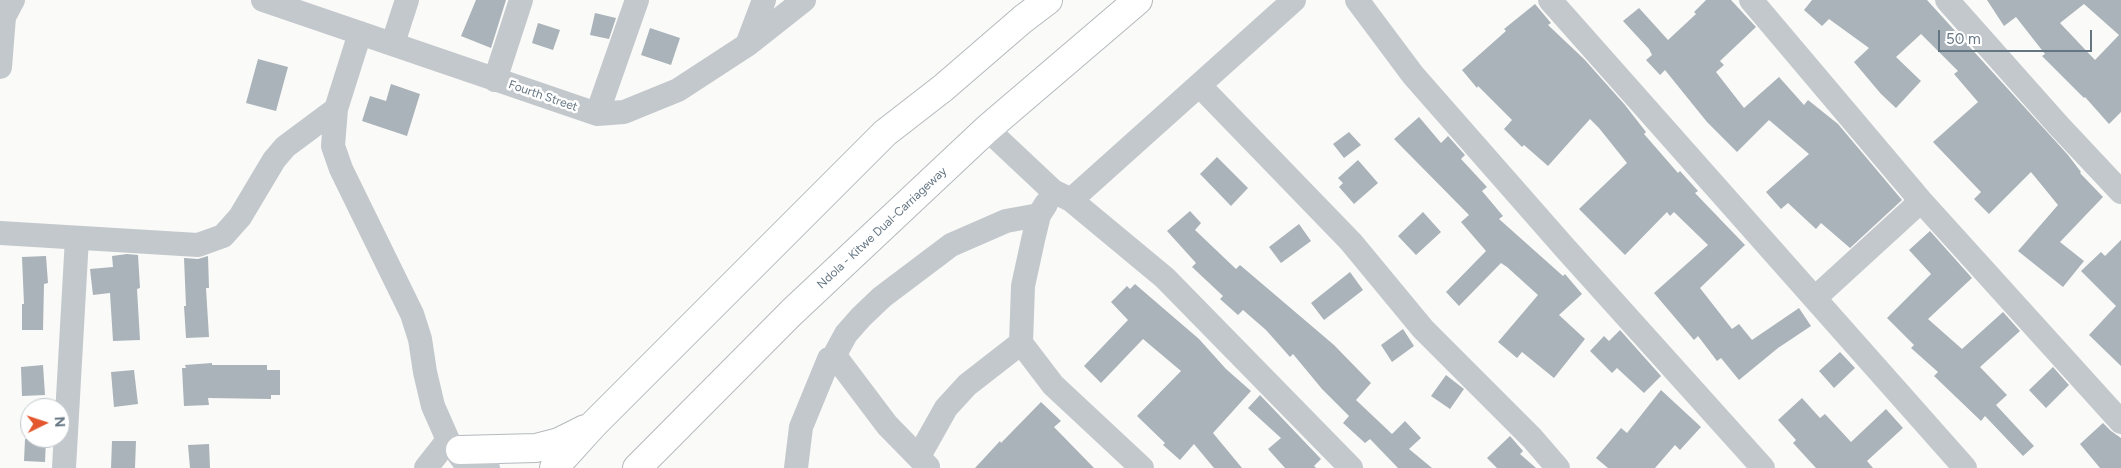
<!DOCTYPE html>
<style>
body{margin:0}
#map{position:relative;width:2121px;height:468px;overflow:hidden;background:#fafaf8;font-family:Figtree,sans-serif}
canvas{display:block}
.north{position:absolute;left:20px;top:398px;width:50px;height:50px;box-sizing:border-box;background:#fff;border:1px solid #c1c8cd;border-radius:50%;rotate:86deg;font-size:14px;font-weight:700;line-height:20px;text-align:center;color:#657683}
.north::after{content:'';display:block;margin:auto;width:18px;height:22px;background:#e4572e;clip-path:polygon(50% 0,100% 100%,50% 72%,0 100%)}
.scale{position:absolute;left:1938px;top:30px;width:154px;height:22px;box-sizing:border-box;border:2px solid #657683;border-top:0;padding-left:6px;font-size:15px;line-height:18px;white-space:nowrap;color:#657683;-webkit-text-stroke:4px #fff;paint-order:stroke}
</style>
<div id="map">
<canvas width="2121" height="468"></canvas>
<div class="north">N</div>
<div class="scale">50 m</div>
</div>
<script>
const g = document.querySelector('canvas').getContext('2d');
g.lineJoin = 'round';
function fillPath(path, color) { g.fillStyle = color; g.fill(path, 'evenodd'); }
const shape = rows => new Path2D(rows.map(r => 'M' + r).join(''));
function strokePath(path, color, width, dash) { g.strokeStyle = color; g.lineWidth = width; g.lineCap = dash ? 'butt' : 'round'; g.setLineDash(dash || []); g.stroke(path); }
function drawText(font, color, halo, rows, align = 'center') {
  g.font = font + ' Figtree,sans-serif'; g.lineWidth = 5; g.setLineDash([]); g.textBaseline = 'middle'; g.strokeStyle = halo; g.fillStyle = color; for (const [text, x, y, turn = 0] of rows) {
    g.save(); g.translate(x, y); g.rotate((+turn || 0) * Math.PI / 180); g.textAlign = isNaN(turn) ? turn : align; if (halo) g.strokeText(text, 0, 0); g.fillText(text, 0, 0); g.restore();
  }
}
fillPath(shape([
 [476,0,506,0,491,48,461,36],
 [1706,0,1731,0,1756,27,1720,61,1724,65,1716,72,1744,108,1779,77,1804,105,1808,100,1838,124,1902,200,1850,248,1821,223,1816,229,1788,203,1781,209,1766,192,1809,154,1769,120,1737,152,1707,122,1665,70,1660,75,1646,60,1652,55,1649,49,1623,21,1639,8,1668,40,1696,14,1694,12],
 [1812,0,1927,0,2068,155,2081,172,2080,173,2103,197,2060,242,2084,261,2063,287,2018,251,2058,205,2031,172,1989,214,1974,199,1981,192,1933,142,1978,102,1954,74,1958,71,1921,34,1896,57,1921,81,1896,108,1881,94,1854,62,1869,48,1829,19,1822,26,1804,10],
 [1987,0,2121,0,2121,112,2109,124,2085,97,2084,98,2042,56,2045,54,2016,17,2004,26],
 [2084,4,2119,35,2095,60,2060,23],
 [1535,4,1551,23,1548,25,1584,59,1625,105,1646,132,1644,134,1678,173,1680,171,1698,191,1695,193,1745,245,1700,288,1732,329,1739,324,1752,340,1799,308,1811,326,1778,348,1739,380,1721,358,1717,361,1698,336,1694,340,1654,293,1708,245,1674,212,1670,216,1667,212,1625,255,1579,209,1627,163,1599,128,1590,119,1548,166,1524,145,1522,147,1504,129,1512,120,1478,86,1477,88,1462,70,1506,31,1504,29],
 [595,13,616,18,609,39,590,35],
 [538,23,560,30,553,50,532,43],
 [650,28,680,38,671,65,641,55],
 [258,59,288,67,276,111,246,103],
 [391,84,420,94,407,136,362,121,370,96,386,101],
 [1419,117,1441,143,1448,136,1465,155,1461,159,1487,187,1482,191,1503,216,1499,219,1563,276,1565,274,1582,294,1559,315,1585,339,1554,378,1522,352,1517,358,1498,342,1538,295,1507,267,1501,263,1459,306,1446,292,1486,251,1461,222,1469,215,1394,139],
 [1349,132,1361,145,1344,158,1333,144],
 [1217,157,1248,188,1231,206,1200,174],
 [1358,160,1378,183,1354,204,1339,187,1343,183,1338,178],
 [1190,211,1201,223,1195,230,1236,269,1240,265,1334,345,1371,383,1356,400,1392,434,1405,421,1421,438,1409,449,1432,468,1398,468,1370,439,1365,443,1343,423,1349,416,1322,389,1293,354,1290,357,1266,330,1243,310,1238,315,1220,299,1223,296,1192,267,1196,263,1167,231],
 [1423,212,1441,232,1416,255,1398,236],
 [1299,224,1311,241,1281,263,1269,247],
 [1930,231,1972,278,1928,319,1962,349,2003,312,2020,331,1980,367,2007,395,1996,405,2034,446,2023,456,1985,416,1981,421,1934,376,1938,372,1911,348,1914,345,1887,318,1931,274,1909,250],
 [2121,240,2121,366,2089,335,2116,306,2081,271,2101,252,2105,256],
 [127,254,138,255,140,288,137,289,140,340,113,341,110,293,93,295,90,269,113,267,112,256],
 [46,256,48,283,44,284,43,330,22,330,22,304,24,304,22,257],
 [208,256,209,288,206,288,209,337,186,338,184,306,186,306,184,258,198,259],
 [1350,272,1363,290,1324,320,1311,303],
 [1135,284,1199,339,1226,369,1251,391,1213,433,1242,468,1214,468,1194,444,1180,460,1163,445,1165,443,1137,416,1181,371,1143,339,1101,383,1084,366,1128,320,1111,302,1127,286,1130,289],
 [1403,329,1414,346,1392,362,1381,345],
 [1620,330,1661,376,1644,393,1617,368,1612,373,1590,351,1604,336,1609,341],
 [1840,352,1855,368,1834,388,1819,371],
 [212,363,212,365,267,365,267,370,280,370,280,395,271,395,271,399,208,398,209,405,184,406,182,368,186,368,185,365],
 [43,365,45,395,22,396,21,367],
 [2053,367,2069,385,2046,408,2029,390],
 [134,370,138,404,114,407,111,372],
 [1446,375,1464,389,1450,409,1431,396],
 [1661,390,1701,427,1680,450,1675,445,1655,468,1608,468,1596,458,1621,428,1627,433],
 [1260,395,1321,459,1314,466,1316,468,1285,468,1268,449,1281,438,1248,408],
 [1802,398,1820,418,1825,414,1851,442,1886,409,1903,428,1867,461,1873,468,1816,468,1793,443,1796,440,1778,420],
 [1041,402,1061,421,1054,427,1094,468,975,468,1000,441,1001,443],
 [2103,423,2111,431,2121,438,2121,468,2100,468,2080,444],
 [1510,436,1523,451,1520,454,1536,468,1497,468,1487,458],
 [25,439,46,440,45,462,24,461],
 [112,441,136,441,135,468,111,468],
 [209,444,210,468,190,468,188,445]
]), '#aab3b9');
const highway = shape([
 [460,450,536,448,559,442,585,429],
 [554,468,594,424,885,133,943,88,1023,19,1048,0],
 [637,468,792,312,987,129,1138,0]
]);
strokePath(highway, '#b4b9bd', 30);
strokePath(shape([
 [263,0,597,114,624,112,678,90,747,45,804,0],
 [1357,0,1413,75,1565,248,1763,468],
 [1550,0,1965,468],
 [1751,0,1921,201,2121,422],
 [1947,0,2059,126,2121,192],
 [360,33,336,109,333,146,341,169,412,314,420,339,425,372,433,406,448,440,469,468],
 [393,43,407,0],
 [747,45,764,0],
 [0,67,4,17,13,0],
 [495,80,521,0],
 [1200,86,1351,242,1423,329,1532,438,1558,468],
 [597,114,637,0],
 [987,129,1053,191,1071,200,1165,278,1351,468],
 [1071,200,1294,0],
 [1046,204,1039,215,1033,240,1023,286,1021,343,1053,385,1142,468],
 [0,233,198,245,223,236,240,217,274,160,285,147,336,109],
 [1815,298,1921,201],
 [833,358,838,360,887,425,928,467],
 [458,448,488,468],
 [919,456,946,408,967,385,1021,343],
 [64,468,77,238],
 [426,468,448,440],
 [796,468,801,427,829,359,833,358,846,334,861,317,882,297,951,245,1006,221,1039,215]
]), '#c3c8cc', 24);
strokePath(highway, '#fff', 28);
drawText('12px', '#657683', '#fff', [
 ["Fourth Street",543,96,19],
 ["Ndola - Kitwe Dual-Carriageway",882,228,-43]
]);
</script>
